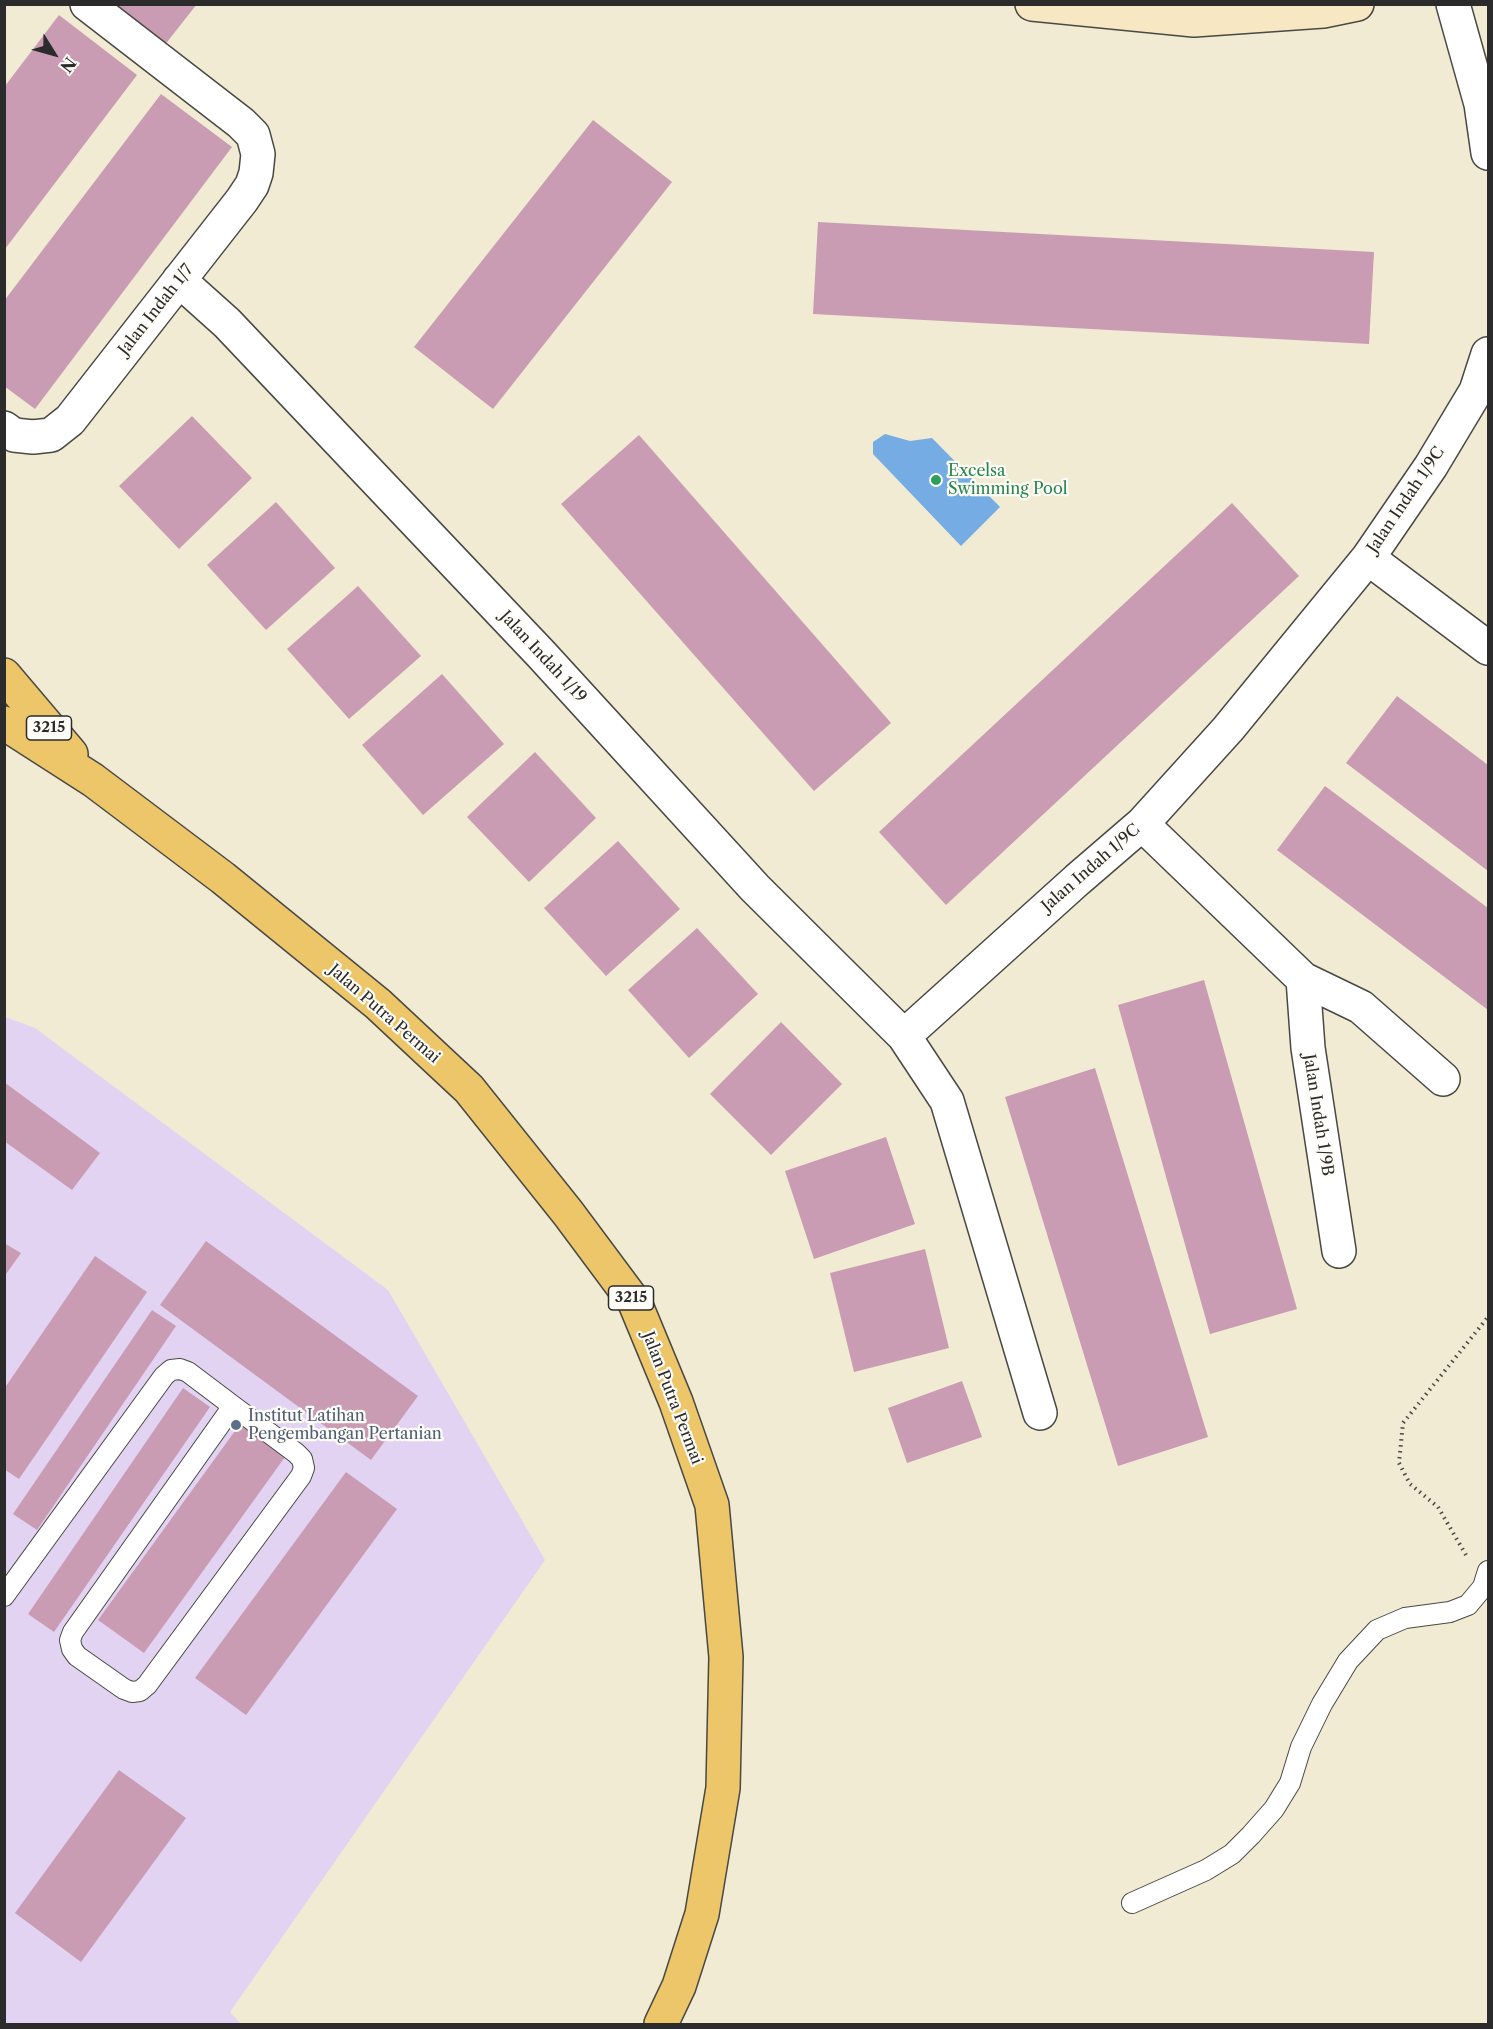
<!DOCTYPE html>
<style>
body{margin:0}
#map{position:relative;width:1493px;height:2029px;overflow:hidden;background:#f0ebd2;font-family:"Libre Caslon Text",serif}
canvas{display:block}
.frame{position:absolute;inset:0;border:6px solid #2b2b2b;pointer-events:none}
.north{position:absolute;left:24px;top:24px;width:60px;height:60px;-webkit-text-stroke:4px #fdfcf7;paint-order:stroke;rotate:127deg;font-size:16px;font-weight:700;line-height:24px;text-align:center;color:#2b2b2b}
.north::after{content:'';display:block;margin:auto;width:21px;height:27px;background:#2b2b2b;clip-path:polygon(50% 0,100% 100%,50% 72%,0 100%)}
</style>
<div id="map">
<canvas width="1493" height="2029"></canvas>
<div class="frame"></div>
<div class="north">N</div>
</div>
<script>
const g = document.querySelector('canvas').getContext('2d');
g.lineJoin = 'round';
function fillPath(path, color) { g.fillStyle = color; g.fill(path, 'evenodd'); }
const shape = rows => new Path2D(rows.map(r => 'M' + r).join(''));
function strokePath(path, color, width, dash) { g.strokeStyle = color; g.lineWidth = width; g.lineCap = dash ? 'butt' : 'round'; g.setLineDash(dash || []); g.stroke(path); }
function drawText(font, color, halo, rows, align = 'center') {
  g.font = font + ' "Libre Caslon Text",serif'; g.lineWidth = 4.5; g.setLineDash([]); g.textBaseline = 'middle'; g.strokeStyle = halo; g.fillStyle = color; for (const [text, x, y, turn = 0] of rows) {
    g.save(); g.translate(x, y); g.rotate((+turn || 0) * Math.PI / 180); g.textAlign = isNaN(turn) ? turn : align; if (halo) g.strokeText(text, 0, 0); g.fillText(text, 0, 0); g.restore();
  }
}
fillPath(shape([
 [5,1017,35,1028,388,1290,545,1560,230,2012,241,2024,5,2024]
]), '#e3d3f2');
fillPath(shape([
 [885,434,910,441,932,438,1000,507,961,546,873,454,873,442]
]), '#74ace3');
fillPath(shape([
 [101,4,197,4,160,51],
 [59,15,137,75,5,249,5,86],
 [161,94,232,147,35,409,4,386,4,301],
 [593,120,672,182,493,409,414,347],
 [818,222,1374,252,1369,344,813,314],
 [192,416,252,478,179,549,119,486],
 [639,435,891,723,814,791,561,504],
 [276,502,335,568,266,630,207,565],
 [1232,503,1299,576,946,905,879,832],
 [358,586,421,656,349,719,287,649],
 [442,674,504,744,423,815,362,745],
 [1397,696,1488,765,1488,871,1346,763],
 [535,752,596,818,529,882,467,817],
 [1325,786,1488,908,1488,1010,1277,850],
 [618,841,680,909,606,976,544,908],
 [697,928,758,994,689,1058,628,990],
 [1204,980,1297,1309,1210,1334,1118,1005],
 [781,1022,842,1084,771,1155,710,1094],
 [1095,1068,1208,1437,1118,1466,1005,1097],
 [4,1082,100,1153,72,1190,4,1141],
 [886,1137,915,1224,814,1259,785,1171],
 [206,1241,418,1396,371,1460,160,1305],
 [4,1243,21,1253,4,1277],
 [925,1249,949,1348,854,1372,830,1273],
 [95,1256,147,1292,19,1479,4,1469,4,1389],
 [152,1310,176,1326,37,1530,13,1514],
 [962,1381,982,1437,907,1463,888,1408],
 [183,1388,210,1407,54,1632,28,1614],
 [240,1424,285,1457,144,1653,98,1620],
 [346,1472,397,1509,246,1715,195,1678],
 [119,1770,186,1818,81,1962,15,1913]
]), '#c99cb4');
const lane = shape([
 [4,1596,164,1376,171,1370,180,1369,188,1372,233,1406,296,1453,302,1459,304,1468,301,1476,147,1685,140,1691,132,1692,124,1689,77,1656,72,1649,70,1640,73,1632,233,1406],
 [1132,1903,1206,1870,1232,1854,1251,1835,1274,1809,1290,1783,1301,1747,1322,1704,1348,1661,1377,1630,1405,1618,1450,1612,1468,1605,1483,1587,1488,1571]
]);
const street = shape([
 [1453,4,1481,104,1488,153],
 [179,280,227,323,541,654,755,888,904,1036,947,1101,1040,1413],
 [4,428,14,435,33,437,51,435,70,420,242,200,252,185,256,173,258,154,253,135,241,123,87,4],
 [1368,558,1488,648],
 [1142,824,1303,979,1361,1007,1443,1079],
 [1303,979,1308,1048,1339,1251],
 [904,1036,1077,880,1142,824,1228,729,1368,558,1431,466,1476,391,1488,354]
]);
const secondary = shape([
 [1032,4,1194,20,1323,11,1357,4]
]);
const primary = shape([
 [4,675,71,754],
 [4,723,93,780,223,878,378,1004,469,1089,568,1213,635,1303,676,1402,712,1505,726,1657,723,1788,702,1914,679,1986,661,2024]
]);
strokePath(lane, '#494844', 22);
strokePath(street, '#494844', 36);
strokePath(secondary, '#494844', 36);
strokePath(primary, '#494844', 36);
strokePath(shape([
 [1466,1555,1438,1507,1410,1484,1399,1463,1403,1423,1488,1317]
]), '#494844', 4, [1.5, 4.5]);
strokePath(lane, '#fff', 20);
strokePath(street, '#fff', 33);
strokePath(secondary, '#f7e8c3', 33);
strokePath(primary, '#ecc669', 33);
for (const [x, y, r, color] of [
 [936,480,6,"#2e9e5b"],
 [236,1425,6,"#5c6f8a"]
]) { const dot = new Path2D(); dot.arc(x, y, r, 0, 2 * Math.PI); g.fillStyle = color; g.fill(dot); strokePath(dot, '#fdfcf7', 2); }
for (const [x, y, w] of [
 [49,728,45],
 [631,1298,45]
]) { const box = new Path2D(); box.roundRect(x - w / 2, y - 12, w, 24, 4.5); g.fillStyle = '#fdfcf7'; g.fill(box); strokePath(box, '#2b2b2b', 1.5); }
drawText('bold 15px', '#2b2b2b', null, [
 ["3215",49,728],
 ["3215",631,1298]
]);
drawText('16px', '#2b2b2b', '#fdfcf7', [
 ["Jalan Indah 1/7",156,310,-52],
 ["Jalan Indah 1/9C",1406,500,-56],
 ["Jalan Indah 1/19",543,657,47],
 ["Jalan Indah 1/9C",1091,868,-41],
 ["Jalan Putra Permai",384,1014,41],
 ["Jalan Indah 1/9B",1318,1115,81],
 ["Jalan Putra Permai",672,1398,69]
]);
drawText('16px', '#27864d', '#fdfcf7', [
 ["Excelsa",948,471],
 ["Swimming Pool",948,489]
], 'left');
drawText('16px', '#4e5e75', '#fdfcf7', [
 ["Institut Latihan",248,1416],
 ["Pengembangan Pertanian",248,1434]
], 'left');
</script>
